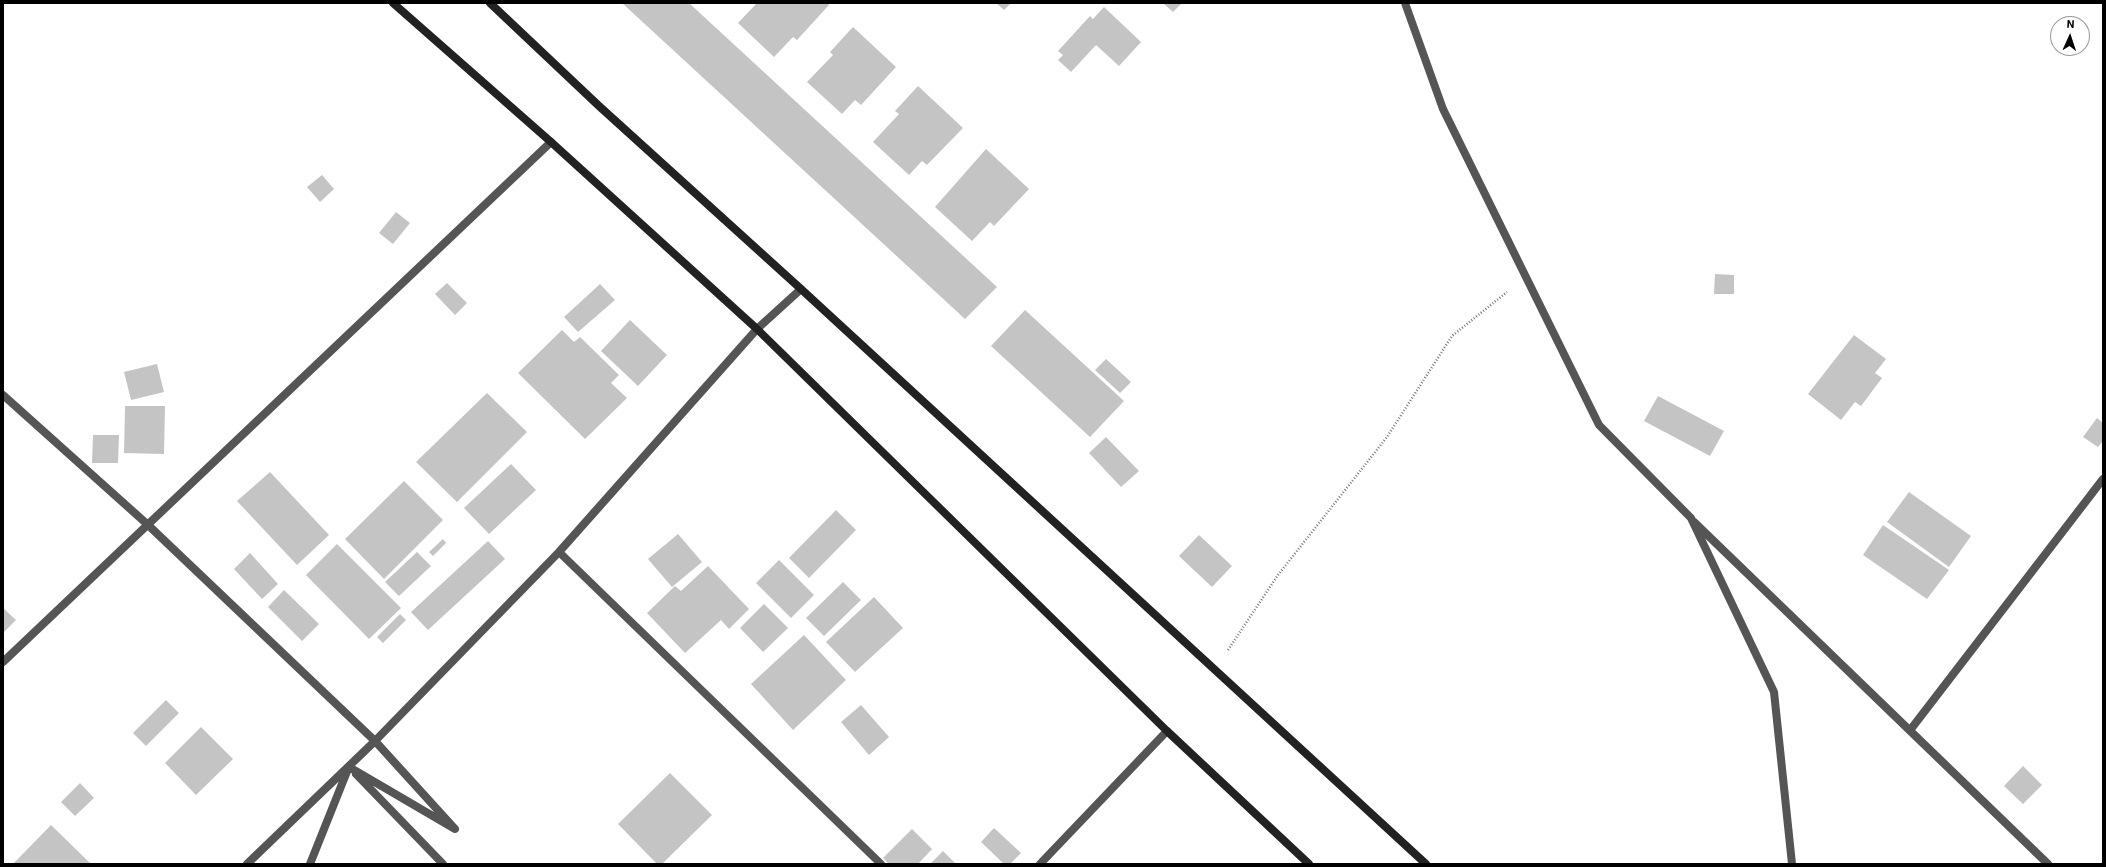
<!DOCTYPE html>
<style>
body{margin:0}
#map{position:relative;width:2106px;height:867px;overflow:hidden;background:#fff;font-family:Roboto,sans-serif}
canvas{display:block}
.frame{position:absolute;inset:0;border:4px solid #000;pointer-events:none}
.north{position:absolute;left:2050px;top:16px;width:40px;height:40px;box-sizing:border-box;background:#fff;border:1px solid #999;border-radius:50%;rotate:3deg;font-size:11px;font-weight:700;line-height:16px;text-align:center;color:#000}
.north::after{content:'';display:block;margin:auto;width:14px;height:18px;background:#000;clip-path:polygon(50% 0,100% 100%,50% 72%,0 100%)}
</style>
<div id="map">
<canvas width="2106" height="867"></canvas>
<div class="frame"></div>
<div class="north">N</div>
</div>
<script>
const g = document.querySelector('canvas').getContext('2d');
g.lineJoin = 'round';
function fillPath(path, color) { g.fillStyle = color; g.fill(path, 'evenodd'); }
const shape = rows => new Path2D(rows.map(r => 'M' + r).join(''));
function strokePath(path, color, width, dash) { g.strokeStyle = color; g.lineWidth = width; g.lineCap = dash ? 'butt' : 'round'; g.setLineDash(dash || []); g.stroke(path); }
fillPath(shape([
 [622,3,689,3,997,287,965,319],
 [757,3,827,3,829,5,797,40,793,37,774,57,738,23],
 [996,3,1011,3,1004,10],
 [1163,3,1182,3,1173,12],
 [1104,7,1141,42,1119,66,1096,45,1071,72,1058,60,1063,55,1058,51,1090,16,1093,19],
 [853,27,896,67,861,105,855,100,842,114,807,82,833,55,830,52],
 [918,86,963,128,927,165,922,161,909,175,873,142,899,114,895,111],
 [986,149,1029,189,994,226,990,222,972,241,935,207],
 [322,175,334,189,320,202,307,187],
 [396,212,410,223,393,244,379,233],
 [1715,274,1734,275,1734,294,1714,294],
 [447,283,467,303,455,315,435,294],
 [600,284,615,300,578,332,564,317],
 [1025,310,1124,401,1090,437,991,346],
 [630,320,667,355,638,386,601,351],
 [562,330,574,342,580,337,619,375,611,383,627,398,585,439,518,373],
 [1854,335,1886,359,1875,373,1882,378,1861,406,1855,402,1841,420,1808,394],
 [1106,359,1131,382,1120,393,1095,370],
 [157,364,164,392,131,400,124,372],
 [487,393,527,432,457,502,416,462],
 [1658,396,1724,431,1710,456,1644,421],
 [125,406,165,406,164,454,124,453],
 [2097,418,2103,423,2103,441,2098,447,2083,437],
 [93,435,119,435,118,463,92,463],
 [1106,437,1139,471,1121,487,1089,453],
 [511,464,536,490,489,534,464,508],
 [270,472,329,535,297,565,237,501],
 [404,481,443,520,384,579,345,539],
 [1909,492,1971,536,1949,567,1887,522],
 [836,510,856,530,809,578,789,558],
 [1883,525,1949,570,1927,599,1863,555],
 [678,534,702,562,672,587,648,559],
 [1199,535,1232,566,1212,587,1179,556],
 [443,539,446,543,433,556,429,552],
 [488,541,505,559,428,630,411,612],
 [337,544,401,608,369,639,306,575],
 [417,552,431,566,399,596,385,582],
 [250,553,278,584,262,599,234,569],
 [779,560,814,595,791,618,756,583],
 [708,566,749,609,729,629,721,620,685,653,647,613,675,586,681,591],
 [843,582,861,600,824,636,806,618],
 [284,590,319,624,302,641,268,607],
 [874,597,903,628,855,672,826,642],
 [764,604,788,628,763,652,740,628],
 [3,608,16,620,3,633],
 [400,614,406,620,383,643,377,637],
 [804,635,846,680,793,730,751,684],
 [166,700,179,713,146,746,133,733],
 [861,705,889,737,869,755,841,722],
 [201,727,233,759,196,795,165,763],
 [2023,766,2042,785,2023,804,2004,786],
 [670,773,712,815,662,864,657,864,618,824],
 [80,783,94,798,75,816,61,802],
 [51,825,91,864,13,864],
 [994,828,1021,853,1010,864,1004,864,981,842],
 [912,829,932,849,918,864,889,864,883,858],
 [943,851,956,864,930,864]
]), '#c4c4c4');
strokePath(shape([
 [1228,650,1278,575,1387,437,1452,336,1507,292]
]), '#777', 2.5, [1, 2]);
strokePath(shape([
 [1405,3,1443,109,1599,425,1691,518,1774,692,1792,864],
 [3,395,147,524,375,741,455,829,349,767],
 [1694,522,2048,864],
 [559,552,881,864],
 [3,662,551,142],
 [1911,729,2103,479],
 [356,774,443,864],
 [247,864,375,741,559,552,757,329,801,289],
 [310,864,348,769],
 [1040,864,1167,731]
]), '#555', 8);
strokePath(shape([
 [393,3,551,142,757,329,1167,731,1309,864],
 [490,3,599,106,801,289,1426,864]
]), '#222', 8);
</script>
